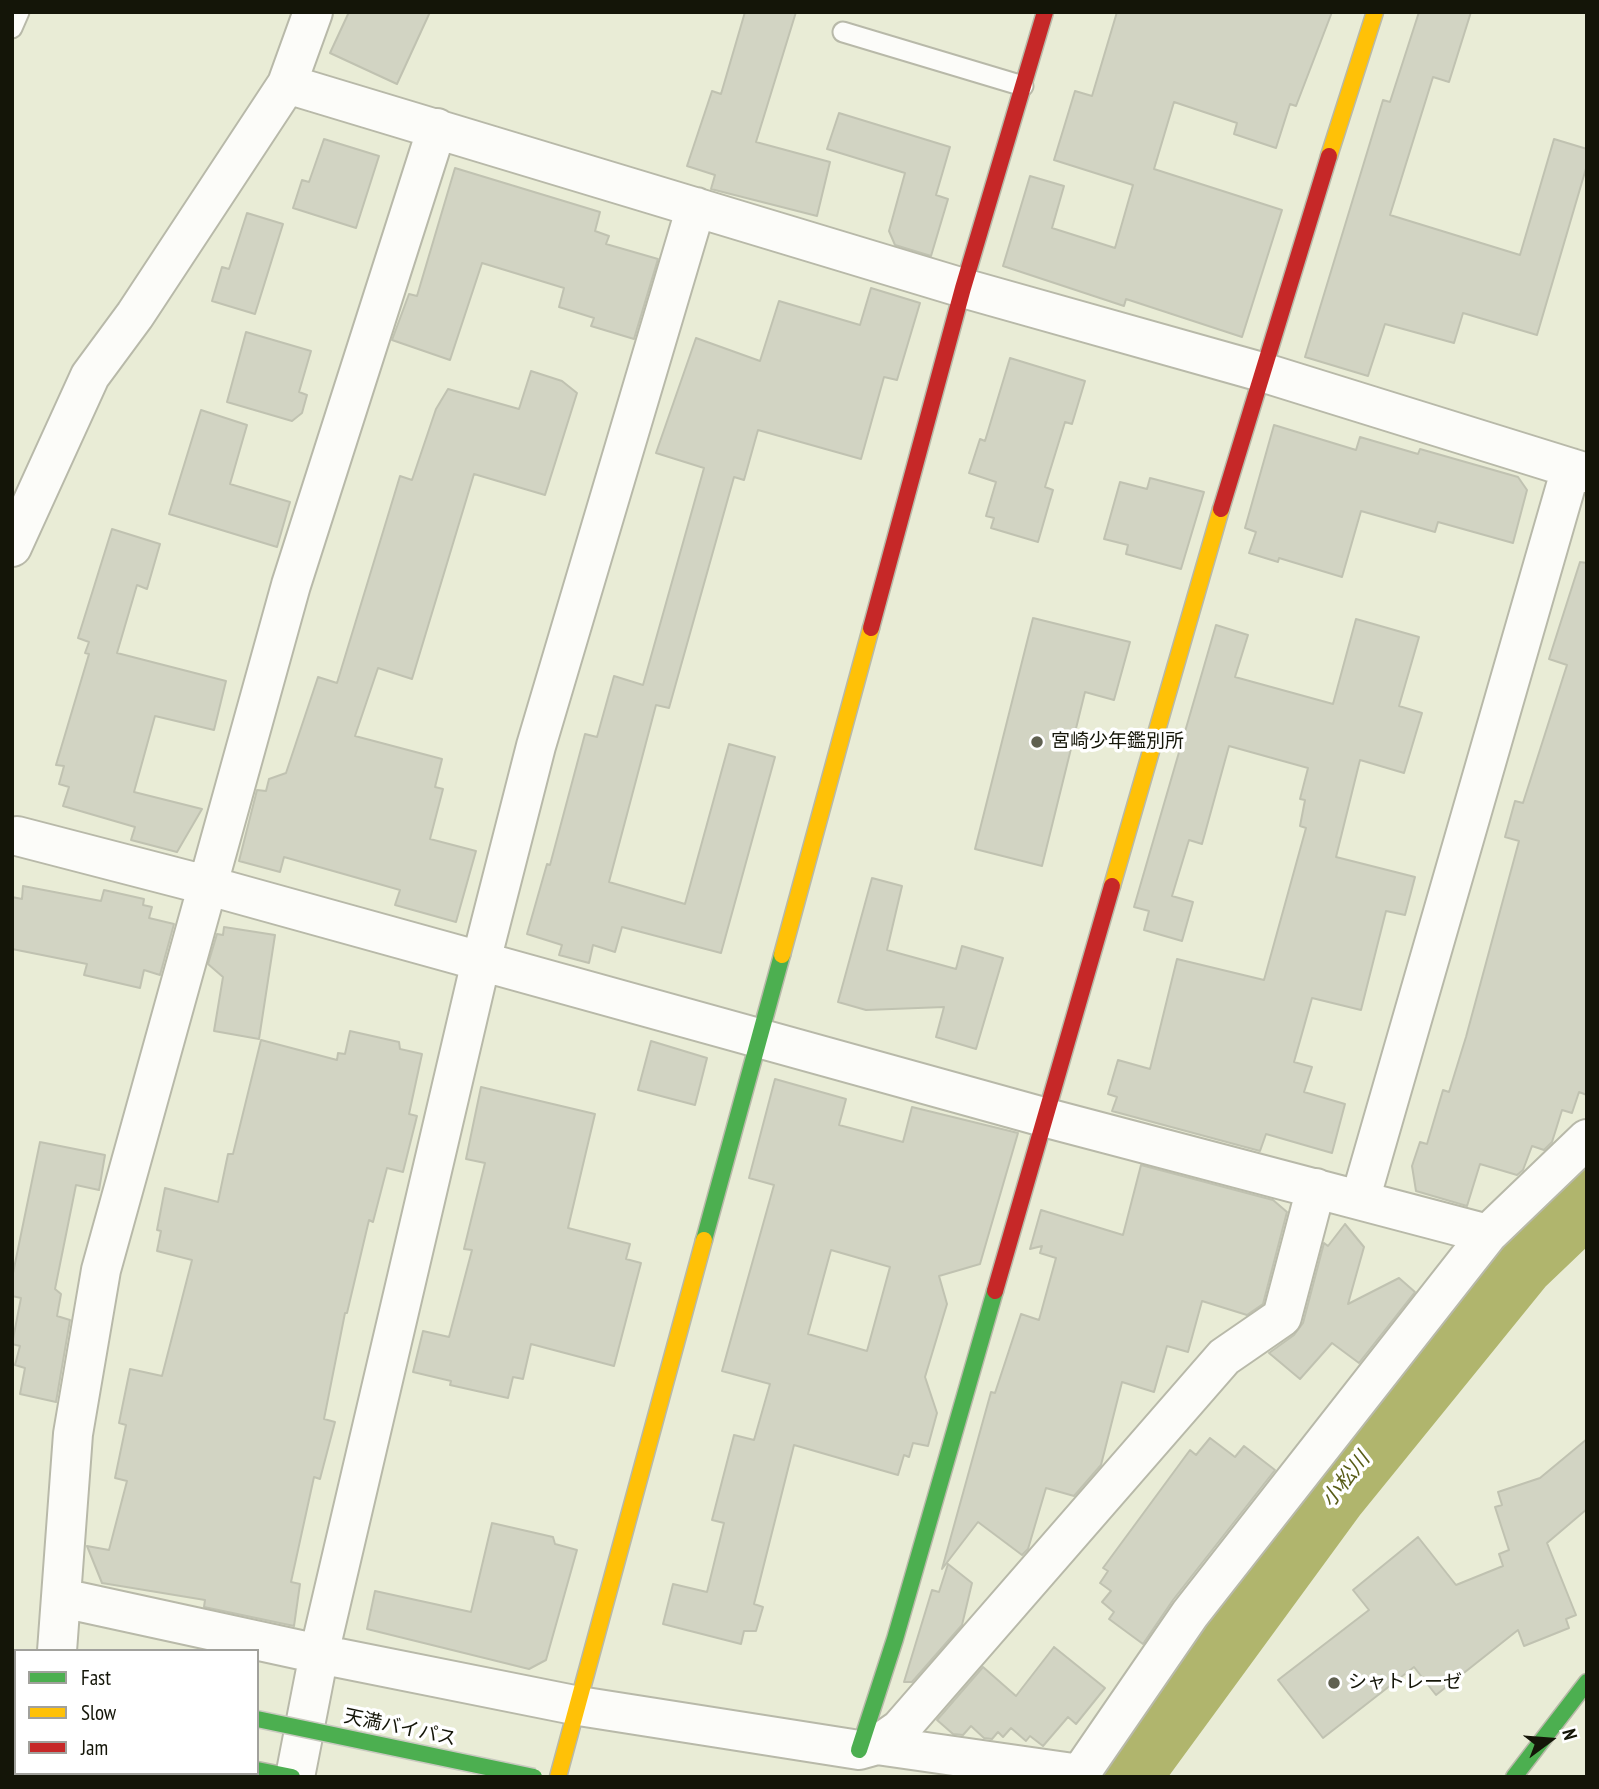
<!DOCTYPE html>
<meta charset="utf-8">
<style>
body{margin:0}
#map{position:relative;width:1599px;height:1789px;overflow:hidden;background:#e9ecd6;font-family:"PT Sans Narrow",sans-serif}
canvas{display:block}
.frame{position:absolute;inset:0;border:14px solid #141508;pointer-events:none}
.legend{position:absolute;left:14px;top:1649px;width:245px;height:126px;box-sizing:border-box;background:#fff;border:2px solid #a1a19c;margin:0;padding:9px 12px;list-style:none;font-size:21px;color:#141508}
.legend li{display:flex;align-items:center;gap:14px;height:35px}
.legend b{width:35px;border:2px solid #a1a19c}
.north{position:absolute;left:1515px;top:1705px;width:70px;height:70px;-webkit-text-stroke:5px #fff;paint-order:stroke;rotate:74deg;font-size:19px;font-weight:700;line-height:28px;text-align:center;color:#141508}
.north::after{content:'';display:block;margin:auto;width:24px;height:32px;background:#141508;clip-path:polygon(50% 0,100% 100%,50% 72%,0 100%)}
</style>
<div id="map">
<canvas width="1599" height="1789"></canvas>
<div class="frame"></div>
<ul class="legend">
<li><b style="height:9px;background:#4caf50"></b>Fast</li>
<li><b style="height:9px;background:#ffc107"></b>Slow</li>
<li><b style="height:9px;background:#c62828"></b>Jam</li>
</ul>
<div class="north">N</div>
</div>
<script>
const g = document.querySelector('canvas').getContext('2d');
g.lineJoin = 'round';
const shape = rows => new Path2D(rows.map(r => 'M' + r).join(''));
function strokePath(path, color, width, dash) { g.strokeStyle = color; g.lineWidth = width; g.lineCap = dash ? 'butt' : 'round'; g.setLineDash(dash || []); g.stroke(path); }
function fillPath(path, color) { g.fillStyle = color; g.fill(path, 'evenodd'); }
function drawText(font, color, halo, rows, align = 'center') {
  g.font = font + ' "PT Sans Narrow","Noto Sans JP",sans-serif'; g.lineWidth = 7; g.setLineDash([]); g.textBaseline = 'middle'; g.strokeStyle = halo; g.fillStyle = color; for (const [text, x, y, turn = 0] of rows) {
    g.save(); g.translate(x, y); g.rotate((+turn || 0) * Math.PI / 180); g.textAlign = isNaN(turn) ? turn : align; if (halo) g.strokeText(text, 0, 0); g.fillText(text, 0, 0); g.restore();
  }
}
strokePath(shape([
 [1126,1777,1334,1493,1520,1264,1587,1200]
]), '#b0b56d', 68);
const building = shape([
 [349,12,430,12,397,84,330,53,349,12],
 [745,12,796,12,756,142,830,162,817,216,711,189,715,175,687,166,712,91,721,94,745,12],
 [1117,12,1332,12,1296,106,1290,104,1276,148,1234,134,1237,123,1174,102,1154,169,1282,210,1242,337,1126,299,1124,306,1003,266,1030,176,1064,186,1052,228,1115,248,1133,185,1054,160,1075,91,1092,96,1117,12],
 [1419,12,1471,12,1449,82,1433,77,1390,215,1520,255,1554,139,1587,149,1587,165,1537,335,1463,313,1454,343,1385,324,1368,376,1305,357,1383,100,1390,102,1419,12],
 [839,113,950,147,936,195,948,199,931,256,895,245,889,231,905,173,827,149,839,113],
 [324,139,379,156,356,228,293,208,302,180,309,182,324,139],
 [455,168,600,212,595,231,609,236,606,244,658,259,634,339,591,326,594,318,559,307,564,288,482,263,450,360,392,340,409,294,417,296,455,168],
 [247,213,283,224,255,314,212,301,222,267,229,269,247,213],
 [871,288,920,303,897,380,884,377,861,459,758,430,744,480,734,477,669,708,656,705,609,882,685,904,729,744,775,757,721,953,622,927,615,952,593,945,589,963,559,955,562,945,527,934,547,864,550,865,585,734,597,737,614,676,643,685,704,468,656,453,696,338,760,361,779,301,860,325,871,288],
 [246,332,311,351,299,392,307,395,302,413,292,421,227,402,246,332],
 [1010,358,1085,381,1072,424,1065,422,1045,487,1053,490,1038,542,991,528,994,518,986,516,996,482,969,473,980,439,985,441,1010,358],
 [531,371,562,381,577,393,545,495,474,474,412,679,378,668,355,736,442,759,435,787,443,789,430,839,476,851,456,922,395,905,400,890,284,857,280,872,239,861,257,790,266,791,269,779,286,773,318,677,337,683,400,476,412,480,436,409,448,389,519,409,531,371],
 [201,410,247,425,230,484,290,502,277,547,169,514,201,410],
 [1274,425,1356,450,1360,437,1418,454,1420,449,1518,477,1527,490,1513,543,1438,522,1435,532,1361,511,1342,577,1279,558,1278,562,1249,553,1256,532,1245,528,1274,425],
 [1150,478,1204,492,1181,569,1126,554,1128,545,1104,539,1120,482,1147,489,1150,478],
 [112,529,160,544,147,589,137,585,117,653,226,681,214,730,155,716,134,792,202,809,177,852,131,840,135,827,63,806,69,787,59,784,64,766,56,765,89,654,85,653,89,642,78,638,112,529],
 [1580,562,1587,563,1587,1095,1579,1092,1572,1113,1562,1110,1552,1142,1544,1150,1532,1146,1523,1170,1517,1175,1480,1164,1467,1206,1416,1191,1412,1166,1420,1142,1427,1144,1443,1090,1449,1092,1466,1037,1519,841,1505,837,1515,801,1523,803,1567,665,1549,659,1580,562],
 [1033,618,1130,642,1114,700,1085,692,1042,866,975,849,1033,618],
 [1356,619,1419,637,1399,706,1422,713,1404,773,1360,760,1336,857,1415,877,1405,915,1386,911,1361,1010,1312,998,1294,1062,1312,1067,1304,1092,1345,1104,1332,1153,1266,1134,1260,1151,1112,1111,1117,1097,1108,1094,1118,1060,1150,1069,1177,959,1264,980,1306,828,1300,826,1305,800,1300,799,1308,768,1229,746,1202,844,1189,840,1172,896,1193,902,1182,941,1144,930,1149,911,1134,907,1216,625,1248,635,1235,677,1333,704,1356,619],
 [872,878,902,886,887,950,956,969,962,946,1003,958,976,1049,936,1037,944,1007,866,1010,838,1002,872,878],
 [23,886,101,901,104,890,144,899,143,905,152,907,149,918,174,924,160,975,144,970,140,988,84,975,87,964,12,949,12,897,22,899,23,886],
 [224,927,275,935,259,1039,214,1031,223,977,208,964,217,934,223,935,224,927],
 [350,1031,399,1042,400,1049,422,1054,409,1114,417,1116,403,1172,387,1168,373,1222,369,1220,347,1313,345,1313,324,1419,335,1422,320,1479,314,1477,291,1582,300,1584,294,1626,204,1607,205,1600,102,1583,87,1546,109,1550,127,1481,115,1478,126,1425,119,1423,130,1369,162,1376,192,1260,157,1251,161,1231,157,1230,165,1188,218,1202,228,1154,233,1154,261,1040,337,1060,338,1053,345,1054,350,1031],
 [651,1041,707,1058,695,1105,638,1090,651,1041],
 [775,1079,846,1099,839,1125,903,1142,912,1107,1018,1133,980,1264,939,1276,947,1304,925,1377,937,1413,928,1446,913,1443,909,1457,904,1455,898,1475,794,1445,754,1604,763,1607,756,1631,744,1631,741,1644,663,1624,673,1584,707,1592,724,1523,712,1520,734,1435,754,1440,770,1384,722,1371,774,1185,749,1178,775,1079],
 [831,1250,890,1267,867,1351,808,1334,831,1250],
 [481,1087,595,1114,568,1228,630,1244,626,1259,641,1263,614,1366,531,1344,523,1379,513,1377,508,1398,450,1385,451,1381,413,1372,423,1331,449,1337,472,1250,464,1249,485,1163,466,1159,481,1087],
 [40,1142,105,1155,99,1190,76,1185,55,1289,61,1294,57,1316,70,1320,56,1402,20,1394,25,1368,15,1365,20,1346,12,1344,21,1298,12,1296,12,1278,40,1142],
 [1141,1165,1273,1200,1287,1212,1263,1304,1247,1315,1202,1301,1188,1352,1167,1346,1154,1392,1122,1382,1101,1465,1074,1496,1046,1488,1028,1549,1022,1555,978,1522,942,1569,991,1392,995,1393,1021,1314,1039,1320,1056,1258,1040,1253,1042,1246,1030,1249,1041,1210,1123,1235,1141,1165],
 [1345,1224,1364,1247,1348,1304,1399,1278,1415,1292,1359,1363,1332,1343,1300,1379,1269,1353,1294,1335,1303,1323,1324,1243,1328,1246,1345,1224],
 [1210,1438,1235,1457,1244,1446,1275,1470,1173,1600,1143,1644,1109,1619,1114,1612,1102,1602,1111,1591,1100,1583,1108,1571,1103,1568,1190,1450,1196,1455,1210,1438],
 [1587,1439,1587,1509,1547,1543,1576,1615,1566,1619,1569,1628,1524,1646,1518,1630,1436,1695,1414,1667,1323,1738,1278,1680,1369,1610,1353,1590,1418,1537,1456,1585,1503,1566,1499,1554,1509,1550,1495,1507,1502,1505,1498,1492,1540,1478,1587,1439],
 [492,1523,553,1537,555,1544,577,1550,546,1660,529,1669,367,1629,375,1591,471,1612,492,1523],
 [948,1564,972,1583,962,1625,912,1682,904,1682,932,1590,939,1592,948,1564],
 [1054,1647,1105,1688,1076,1724,1068,1717,1043,1746,1030,1736,1026,1741,1011,1728,1003,1737,998,1732,992,1739,984,1738,971,1726,963,1735,953,1734,937,1720,983,1667,1016,1696,1054,1647]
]);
fillPath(building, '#d2d4c3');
strokePath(building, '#c0c2b1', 2);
const lane = shape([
 [12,28,19,12],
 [843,32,1023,86]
]);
const street = shape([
 [287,84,963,288,1265,373,1587,473],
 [12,547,90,376,135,315,287,84,313,12],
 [17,836,206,885,1047,1118,1488,1234],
 [1360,1200,1571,468],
 [62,1598,319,1654,579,1706,859,1750,877,1745,900,1729,1224,1357,1282,1317,1316,1188],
 [57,1651,73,1434,101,1270,291,585,437,128],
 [877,1745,1080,1774,1190,1614,1488,1234,1587,1139],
 [47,1777,47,1773],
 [295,1777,319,1654,481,961,536,746,696,207]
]);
const fast = shape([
 [704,1240,782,955],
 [859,1750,895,1639,995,1291],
 [257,1770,292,1777],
 [1514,1777,1587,1682]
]);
const slow = shape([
 [1329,156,1375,12],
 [1112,886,1221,509],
 [782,955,871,628],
 [12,1667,16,1668],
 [12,1718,16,1719],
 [558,1777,704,1240]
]);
const jam = shape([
 [1221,509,1329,156],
 [871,628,963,288,1045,12],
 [995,1291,1112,886]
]);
strokePath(lane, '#b8b9a9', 23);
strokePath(street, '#b8b9a9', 42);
strokePath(fast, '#b8b9a9', 19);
strokePath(slow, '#b8b9a9', 19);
strokePath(jam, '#b8b9a9', 19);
strokePath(lane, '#fcfcf9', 19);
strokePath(street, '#fcfcf9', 38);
strokePath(fast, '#4caf50', 16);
strokePath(slow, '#ffc107', 16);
strokePath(jam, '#c62828', 16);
const fastBridge = shape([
 [257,1719,534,1777]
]);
strokePath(fastBridge, '#c8c9bf', 19, []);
strokePath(fastBridge, '#4caf50', 16);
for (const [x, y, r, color] of [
 [1037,742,7,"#5f6050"],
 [1334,1683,7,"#5f6050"]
]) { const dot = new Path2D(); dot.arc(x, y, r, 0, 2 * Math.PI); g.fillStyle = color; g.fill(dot); strokePath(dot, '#fff', 2.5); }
drawText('19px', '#141508', '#fff', [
 ["宮崎少年鑑別所",1051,742],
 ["シャトレーゼ",1348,1683]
], 'left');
drawText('19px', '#141508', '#fff', [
 ["天満バイパス",400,1728,12]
]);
drawText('italic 21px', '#585c17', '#fff', [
 ["小松川",1346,1480,-52]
]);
</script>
